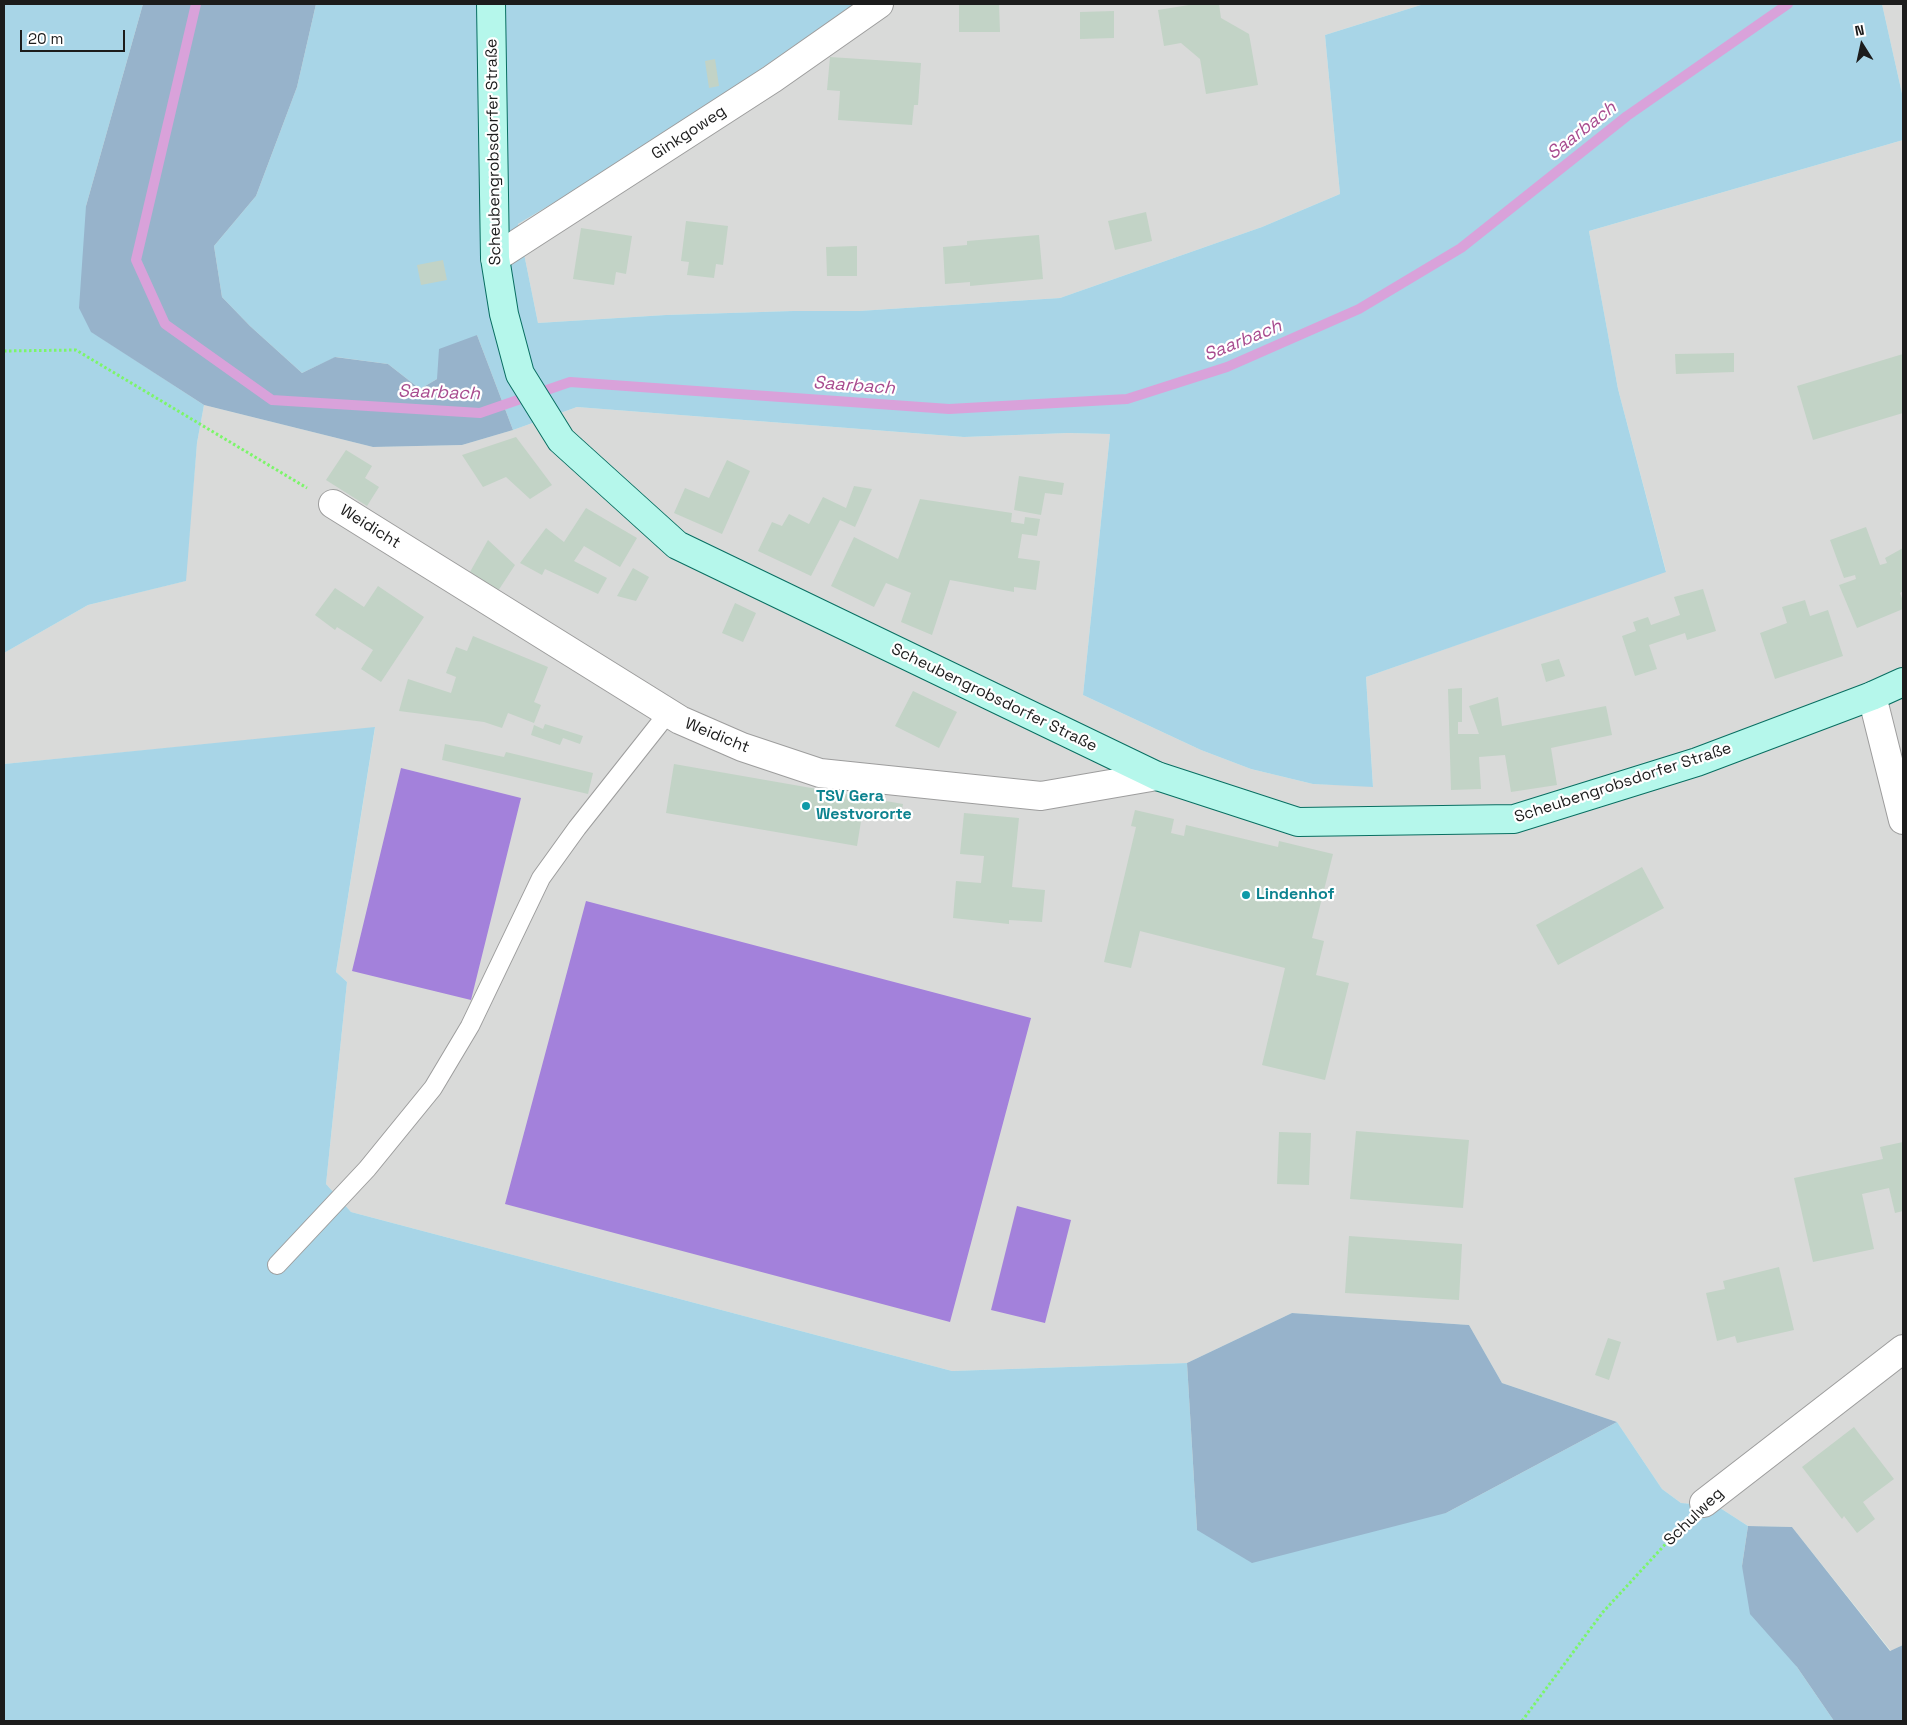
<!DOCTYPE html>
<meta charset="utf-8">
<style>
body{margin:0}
#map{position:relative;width:1907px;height:1725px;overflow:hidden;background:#e1ede6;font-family:"Space Grotesk",sans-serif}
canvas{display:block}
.frame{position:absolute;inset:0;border:5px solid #1c1c1c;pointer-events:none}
.north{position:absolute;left:1837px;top:20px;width:50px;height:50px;-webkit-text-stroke:4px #fff;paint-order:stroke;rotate:350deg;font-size:14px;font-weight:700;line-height:20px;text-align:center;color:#1c1c1c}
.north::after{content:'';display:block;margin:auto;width:18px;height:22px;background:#1c1c1c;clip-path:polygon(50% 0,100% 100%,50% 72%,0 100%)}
.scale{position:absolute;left:20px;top:30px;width:105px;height:22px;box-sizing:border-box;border:2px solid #1c1c1c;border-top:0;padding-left:6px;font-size:15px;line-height:18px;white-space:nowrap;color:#1c1c1c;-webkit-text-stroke:4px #fff;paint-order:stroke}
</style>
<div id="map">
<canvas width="1907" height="1725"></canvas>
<div class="frame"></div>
<div class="north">N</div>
<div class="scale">20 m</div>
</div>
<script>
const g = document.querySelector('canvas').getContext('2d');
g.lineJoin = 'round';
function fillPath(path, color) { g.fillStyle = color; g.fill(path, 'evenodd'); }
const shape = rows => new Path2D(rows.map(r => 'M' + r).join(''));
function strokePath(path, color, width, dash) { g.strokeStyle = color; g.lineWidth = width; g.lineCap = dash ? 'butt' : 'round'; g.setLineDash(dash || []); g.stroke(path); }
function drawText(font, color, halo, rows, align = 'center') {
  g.font = font + ' "Space Grotesk",sans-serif'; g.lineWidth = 4.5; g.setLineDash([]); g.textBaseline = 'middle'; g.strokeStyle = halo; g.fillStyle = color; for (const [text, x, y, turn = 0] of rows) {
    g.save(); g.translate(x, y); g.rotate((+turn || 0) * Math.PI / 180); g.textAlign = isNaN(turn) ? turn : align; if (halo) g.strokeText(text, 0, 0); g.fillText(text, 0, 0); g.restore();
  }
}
fillPath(shape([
 [854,4,1424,4,1325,35,1340,194,1262,227,1060,298,859,311,793,311,666,315,538,323,518,224,622,162,709,105],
 [1882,4,1903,4,1903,98],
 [1903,140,1903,1645,1891,1651,1792,1527,1748,1526,1717,1506,1681,1503,1662,1489,1617,1422,1502,1383,1469,1325,1292,1313,1187,1363,952,1371,351,1212,326,1184,347,982,336,972,375,728,4,764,4,653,88,605,185,581,197,443,204,405,373,447,462,445,513,430,577,407,964,437,1068,433,1110,434,1083,695,1201,750,1251,769,1313,784,1373,786,1366,677,1666,571,1618,389,1589,231]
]), '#d9dad9');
fillPath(shape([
 [4,4,143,4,86,206,92,332,204,405,197,443,186,581,88,605,4,653],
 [316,4,854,4,709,105,622,162,518,224,538,323,666,315,793,311,859,311,1060,298,1262,227,1340,194,1325,35,1424,4,1882,4,1903,98,1903,140,1589,231,1618,389,1666,572,1366,677,1373,787,1313,784,1251,769,1201,750,1083,695,1110,434,1068,433,964,437,577,407,513,430,477,335,437,379,420,389,388,364,336,357,302,373,250,326,222,297,214,246,256,196,297,87],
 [375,727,336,972,347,982,326,1184,351,1212,952,1371,1187,1363,1197,1530,1446,1513,1617,1422,1662,1489,1681,1503,1717,1506,1748,1526,1742,1566,1797,1667,1834,1721,4,1721,4,764]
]), '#a8d5e7');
fillPath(shape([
 [143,4,316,4,297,87,256,196,214,246,222,297,250,326,302,373,335,357,388,364,420,389,437,379,439,349,477,335,513,430,462,445,373,447,204,405,91,332,79,308,86,206],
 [1292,1313,1469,1325,1502,1383,1617,1422,1446,1513,1252,1563,1197,1530,1187,1363],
 [1748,1526,1792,1527,1890,1651,1903,1645,1903,1721,1834,1721,1797,1667,1750,1614,1742,1566]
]), '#97b3cb');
fillPath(shape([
 [401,768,521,798,471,1000,352,971],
 [586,901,1031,1018,950,1322,505,1204],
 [1017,1206,1071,1220,1045,1323,991,1310]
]), '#a381db');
strokePath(shape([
 [196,4,136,260,165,324,272,400,480,413,570,382,949,409,1127,399,1227,367,1359,309,1461,248,1627,116,1788,4]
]), '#d9a2da', 10);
fillPath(shape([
 [959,4,999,4,1000,32,959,32],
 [1195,4,1219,4,1221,18,1249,34,1258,85,1206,94,1200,59,1181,43,1164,46,1158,10],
 [1114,11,1114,38,1080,39,1080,12],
 [830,57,921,63,918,105,914,105,912,125,838,120,840,91,827,90],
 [715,59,719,86,709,88,705,61],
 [1146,212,1152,241,1115,250,1108,221],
 [686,221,728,226,723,265,716,264,714,278,687,275,689,262,681,261],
 [581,228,632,236,626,274,616,272,614,285,573,279],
 [1039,235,1043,279,970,286,970,282,945,284,943,247,967,245,967,241],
 [857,246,857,276,827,276,826,247],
 [443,260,447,280,421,285,417,265],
 [1734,353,1734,372,1676,374,1675,354],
 [1903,354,1903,413,1813,440,1797,386],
 [516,437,552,485,530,499,506,477,483,487,462,455],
 [346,450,372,466,365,478,379,487,367,506,326,480],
 [727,460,750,471,722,534,674,513,685,488,709,498],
 [1019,476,1064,483,1062,495,1045,493,1041,515,1014,510],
 [854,486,872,489,855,527,840,520,811,576,758,551,772,522,782,526,789,514,809,524,823,497,846,508],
 [920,499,1012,513,1011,522,1024,524,1025,517,1040,519,1037,536,1022,534,1018,558,1040,561,1036,590,1014,587,1014,592,950,580,932,635,901,622,911,593,886,583,874,607,831,586,854,537,898,559],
 [586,508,637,538,620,567,584,546,574,561,607,578,598,594,545,569,542,575,520,563,546,528,564,542],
 [1866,527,1880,565,1887,563,1885,558,1903,548,1903,591,1900,593,1903,601,1903,609,1857,628,1839,585,1856,579,1855,575,1844,578,1830,540],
 [488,540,515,565,498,591,470,572],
 [633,568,649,577,636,601,617,596],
 [378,586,424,617,381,682,361,669,373,650,337,627,335,630,315,615,335,588,364,607],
 [1703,589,1716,631,1687,640,1685,633,1649,645,1657,669,1635,676,1622,636,1636,631,1633,622,1648,617,1651,625,1680,615,1674,597],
 [1805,600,1810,616,1828,610,1843,656,1775,679,1760,633,1787,623,1782,607],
 [735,603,756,613,743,642,722,633],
 [473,636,548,667,534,702,541,705,534,723,508,713,502,728,484,722,399,711,408,679,451,693,456,677,446,673,456,647,467,651],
 [1559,659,1565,676,1546,682,1541,664],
 [1462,688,1462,722,1458,722,1458,734,1479,734,1469,706,1498,697,1502,726,1606,706,1612,735,1551,748,1557,785,1511,792,1505,755,1479,757,1481,789,1451,790,1448,689],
 [913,691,957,712,939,748,895,726],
 [545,724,583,736,580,744,563,738,560,745,531,735,534,725,543,729],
 [445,744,504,757,506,752,593,773,588,794,442,760],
 [674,764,903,804,900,821,862,815,857,846,666,813],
 [1135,810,1174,819,1171,833,1184,836,1186,825,1278,847,1279,841,1333,854,1312,938,1324,941,1316,975,1349,983,1325,1080,1262,1065,1285,968,1140,931,1131,968,1104,962,1136,827,1131,826],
 [964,813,1019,818,1012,887,1045,890,1042,922,1009,920,1009,924,953,918,956,881,981,883,984,856,960,854],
 [1642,867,1664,908,1558,965,1536,925],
 [1356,1131,1469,1140,1463,1208,1350,1199],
 [1279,1132,1311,1133,1309,1185,1277,1184],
 [1903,1142,1903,1211,1895,1213,1889,1188,1862,1194,1874,1249,1813,1262,1794,1178,1883,1159,1880,1147],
 [1349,1236,1462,1244,1459,1300,1345,1293],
 [1779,1267,1794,1330,1737,1343,1735,1336,1717,1341,1706,1293,1725,1289,1723,1281],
 [1608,1338,1621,1342,1609,1380,1595,1375],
 [1854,1427,1894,1479,1863,1502,1875,1519,1857,1533,1844,1516,1842,1519,1802,1467]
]), '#c2d3c6');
const service = shape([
 [277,1265,367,1169,433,1088,470,1026,541,878,577,828,668,713]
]);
const minor = shape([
 [495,258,772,79,879,4],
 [333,504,680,720,742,747,820,773,1041,796,1157,776],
 [1872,696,1903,820],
 [1704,1503,1903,1349]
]);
const secondary = shape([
 [491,4,495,258,504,314,520,374,561,440,677,545,1157,776,1298,822,1514,819,1697,762,1872,696,1903,682]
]);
strokePath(service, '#9d9d9d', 20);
strokePath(minor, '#9d9d9d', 30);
strokePath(secondary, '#086e61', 30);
strokePath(shape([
 [4,351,76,350,307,488],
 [1522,1721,1603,1612,1683,1525]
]), '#7cf56a', 3, [2.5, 2.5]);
strokePath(service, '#fff', 18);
strokePath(minor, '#fff', 28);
strokePath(secondary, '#b5f7eb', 28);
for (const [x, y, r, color] of [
 [806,806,5,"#0f9aa8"],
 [1246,895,5,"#0f9aa8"]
]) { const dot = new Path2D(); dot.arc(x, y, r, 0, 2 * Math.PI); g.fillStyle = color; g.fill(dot); strokePath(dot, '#fff', 2); }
drawText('16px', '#1c1c1c', '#fff', [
 ["Ginkgoweg",689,133,-33],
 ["Scheubengrobsdorfer Straße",494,152,-91],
 ["Weidicht",370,527,32],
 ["Scheubengrobsdorfer Straße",994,698,26],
 ["Weidicht",717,736,22],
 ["Scheubengrobsdorfer Straße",1623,783,-18],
 ["Schulweg",1694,1517,-44]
]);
drawText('bold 16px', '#0d838f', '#fff', [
 ["TSV Gera",816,797],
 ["Westvororte",816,815],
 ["Lindenhof",1256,895]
], 'left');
drawText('italic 18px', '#a84c8f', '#fff', [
 ["Saarbach",1582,131,-38],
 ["Saarbach",1243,341,-22],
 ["Saarbach",854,386,4],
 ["Saarbach",439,393,2]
]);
</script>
